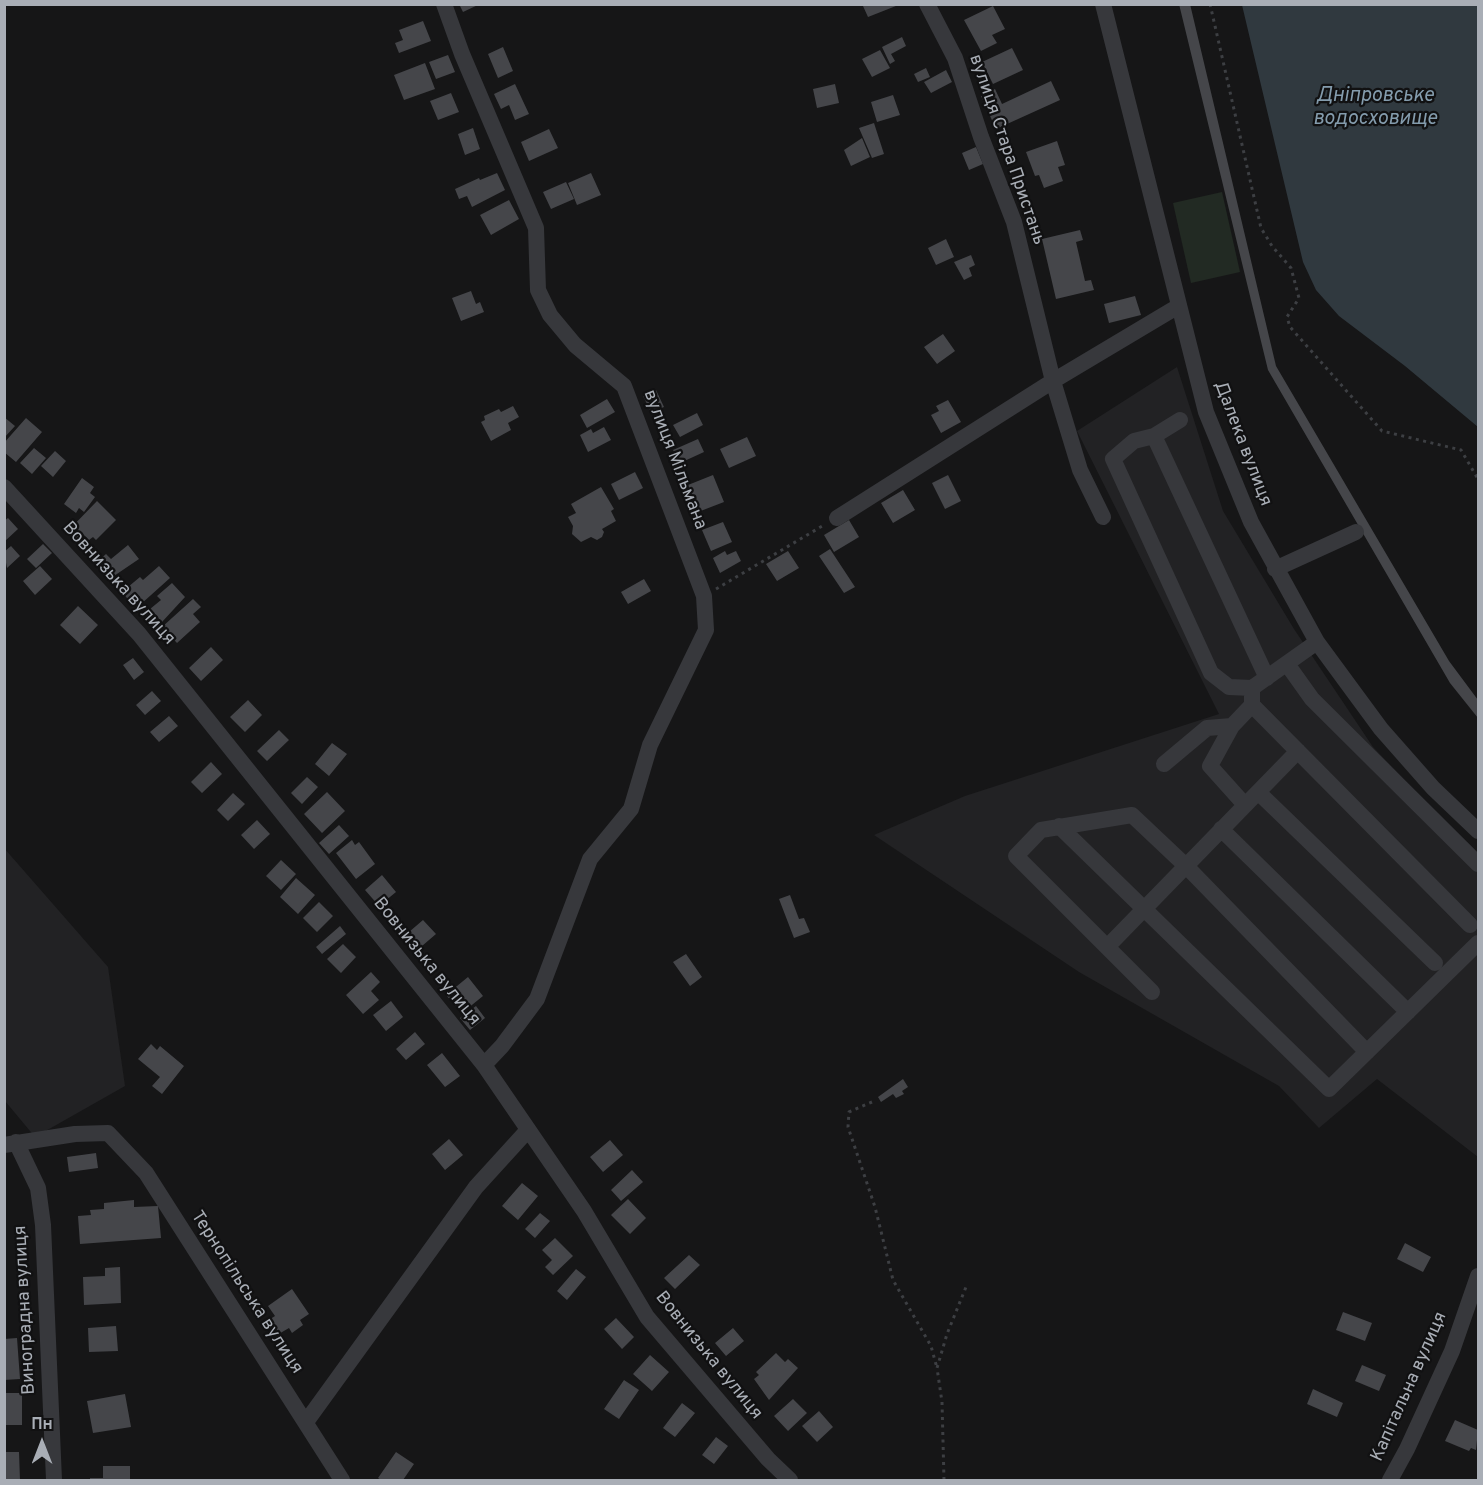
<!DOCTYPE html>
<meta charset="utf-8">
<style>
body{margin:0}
#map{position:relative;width:1483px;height:1485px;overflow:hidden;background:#161617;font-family:Overpass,sans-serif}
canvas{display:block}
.frame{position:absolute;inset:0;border:6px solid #a9aeb6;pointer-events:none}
.north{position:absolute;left:12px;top:1413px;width:60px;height:60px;-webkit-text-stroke:4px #111112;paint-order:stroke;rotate:0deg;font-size:16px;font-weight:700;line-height:24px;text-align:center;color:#a9aeb6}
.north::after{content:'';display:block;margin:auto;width:21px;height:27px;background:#a9aeb6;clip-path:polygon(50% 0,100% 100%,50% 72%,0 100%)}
</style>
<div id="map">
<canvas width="1483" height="1485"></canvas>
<div class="frame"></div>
<div class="north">Пн</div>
</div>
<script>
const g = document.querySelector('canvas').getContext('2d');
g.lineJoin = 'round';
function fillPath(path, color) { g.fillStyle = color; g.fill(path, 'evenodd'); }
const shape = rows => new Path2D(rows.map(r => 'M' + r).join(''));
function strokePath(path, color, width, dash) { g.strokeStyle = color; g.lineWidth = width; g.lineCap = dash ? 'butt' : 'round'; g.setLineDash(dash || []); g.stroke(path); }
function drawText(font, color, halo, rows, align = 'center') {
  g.font = font + ' Overpass,sans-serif'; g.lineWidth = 4.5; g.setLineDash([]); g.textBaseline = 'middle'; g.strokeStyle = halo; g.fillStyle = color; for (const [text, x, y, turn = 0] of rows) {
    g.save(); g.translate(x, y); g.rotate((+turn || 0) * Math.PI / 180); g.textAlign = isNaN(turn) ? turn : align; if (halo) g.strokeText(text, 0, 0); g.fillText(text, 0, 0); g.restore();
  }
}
fillPath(shape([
 [1177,367,1223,511,1294,629,1373,747,1478,857,1478,1157,1377,1079,1319,1128,1279,1086,1079,972,874,835,965,796,1219,714,1077,431],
 [4,848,108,967,125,1086,35,1137,5,1101]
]), '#222224');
fillPath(shape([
 [1222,192,1240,272,1191,283,1173,203]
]), '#222a23');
fillPath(shape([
 [1242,5,1478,5,1478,427,1405,366,1339,316,1316,290,1303,262]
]), '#30393f');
fillPath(shape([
 [459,4,480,4,463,12],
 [866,4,901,4,868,17,863,6],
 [1179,4,1190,4,1276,366,1449,661,1478,700,1478,718,1450,683,1268,370],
 [993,6,1005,29,992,35,997,43,981,51,964,20],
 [423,21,431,41,399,53,395,43,403,40,399,30],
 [902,37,906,46,891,54,895,61,890,64,882,47],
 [503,47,513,71,498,78,488,54],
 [1012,48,1023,70,993,84,982,62],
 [880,50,890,68,872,77,862,59],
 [448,55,455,72,436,79,429,62],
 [425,63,435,89,404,100,394,75],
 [926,68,930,77,918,82,914,74],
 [946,70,952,82,931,93,924,82],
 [1051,81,1060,100,996,129,981,96,995,89,1002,104],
 [515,84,529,114,515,120,509,105,501,109,494,94],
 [835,84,839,103,817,108,813,89],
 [451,93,459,112,438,120,430,101],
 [893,95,900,115,877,122,871,102],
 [874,123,884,154,872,158,859,128],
 [473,128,480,149,465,155,458,134],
 [549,129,558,148,529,161,521,142],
 [862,138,870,157,851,166,844,150],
 [1057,141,1065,165,1058,167,1063,181,1044,188,1039,175,1035,176,1026,152],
 [976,147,983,164,969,170,962,153],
 [497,173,505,190,472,207,467,196,459,199,455,189,479,178,480,180],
 [591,173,601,195,577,205,568,183],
 [566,182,574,199,551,209,543,192],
 [509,200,519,219,491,235,480,215],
 [1080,230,1083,240,1076,242,1085,281,1091,280,1094,290,1056,299,1042,239],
 [946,239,954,257,936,265,928,248],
 [971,255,975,265,969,268,972,276,964,280,954,262],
 [471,291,476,304,480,302,484,312,461,321,452,298],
 [1135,296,1141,315,1109,323,1104,304],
 [943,334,955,351,937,364,924,347],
 [656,390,664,407,651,412,643,396],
 [607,399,615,412,587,428,580,415],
 [948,400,961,422,941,433,931,415,939,411,936,406],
 [513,406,519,417,508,423,511,430,491,441,481,422,485,420,484,416,499,409,501,412],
 [697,413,703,425,680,437,673,425],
 [4,417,15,426,4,438],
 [26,418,42,432,16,462,4,452,4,443],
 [604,427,611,440,588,452,580,435,591,429,593,433],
 [747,437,756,456,729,468,720,449],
 [698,439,704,452,680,463,673,450],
 [34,448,46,458,32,474,20,463],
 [55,451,66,461,53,477,41,466],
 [635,472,643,488,619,500,611,484],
 [713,475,724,502,698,512,688,485],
 [948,475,961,501,945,509,932,483],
 [82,478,94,487,90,493,95,497,84,512,79,508,76,513,64,504],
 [601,487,614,509,611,511,616,521,602,529,604,532,602,537,597,540,591,537,581,542,572,534,573,526,568,517,576,513,571,504],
 [903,490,915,510,893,523,881,503],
 [97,501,116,520,96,540,93,537,89,540,82,533,75,540,67,532],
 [8,518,18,529,4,542,4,521],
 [849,520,859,537,834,552,824,535],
 [723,522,732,542,711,551,702,530],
 [43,544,52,553,36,568,27,559],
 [128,545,139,559,108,580,95,564,106,554,111,559],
 [11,546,20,556,7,568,4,552],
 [830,549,855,587,844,593,819,556],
 [725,551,727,555,736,551,741,561,720,573,713,558],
 [788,551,799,568,777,581,766,564],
 [40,566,52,579,35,595,23,581],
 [159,566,170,578,141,604,137,600,132,604,122,592,140,577,143,580],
 [644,579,651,591,628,604,621,592],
 [172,583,185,597,162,622,150,609,161,600,157,596],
 [193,599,201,607,193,614,200,622,177,643,162,627],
 [78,606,98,625,80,644,60,625],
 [211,647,223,660,201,681,189,668],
 [133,658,144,672,134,680,123,665],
 [152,691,161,701,145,715,136,705],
 [248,700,262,715,245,732,230,717],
 [169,716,178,726,159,742,150,732],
 [279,730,289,740,267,761,257,751],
 [332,743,347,754,329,776,315,764],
 [211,762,222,774,202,793,191,782],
 [307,777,318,787,302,804,291,793],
 [327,792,345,811,322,833,304,814],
 [233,793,245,804,228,821,217,810],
 [257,820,270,834,254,849,241,835],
 [339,825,349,836,329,854,319,843],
 [352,840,355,845,359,842,375,864,356,879,336,853],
 [281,860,296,874,281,890,266,876],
 [382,875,396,892,379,906,365,890],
 [296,878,315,895,298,914,280,897],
 [790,895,799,919,804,918,810,932,794,938,779,899],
 [319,902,333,916,317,932,303,918],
 [423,920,436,934,415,952,402,938],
 [340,926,346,934,322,954,316,947],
 [343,944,356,957,341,973,327,959],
 [686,954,702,977,690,986,673,962],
 [371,972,380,982,371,991,379,1000,363,1014,346,995],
 [468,977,483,996,462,1013,446,995],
 [391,1001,403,1017,386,1031,373,1015],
 [476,1006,485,1018,470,1030,460,1018],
 [415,1032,425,1044,406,1060,396,1049],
 [151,1044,157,1050,160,1046,184,1066,162,1094,152,1086,160,1077,138,1059],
 [442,1053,460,1076,445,1087,427,1065],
 [903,1079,908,1087,902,1091,904,1094,896,1098,893,1094,881,1102,878,1097],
 [449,1139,463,1155,445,1170,432,1154],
 [610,1140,623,1155,603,1172,590,1157],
 [96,1153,98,1168,69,1172,67,1157],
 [632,1170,643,1182,621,1201,611,1190],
 [522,1183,538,1196,518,1220,502,1206],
 [628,1199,646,1218,630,1234,611,1215],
 [134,1200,134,1207,158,1206,161,1238,80,1244,78,1216,91,1215,90,1210,104,1209,104,1203],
 [540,1213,550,1221,535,1238,525,1229],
 [555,1238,573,1256,553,1275,545,1267,552,1260,542,1250],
 [1405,1243,1431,1257,1423,1272,1397,1259],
 [689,1255,700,1265,675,1289,664,1278],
 [120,1267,121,1303,84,1305,83,1277,105,1276,105,1268],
 [576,1269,586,1277,567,1300,557,1291],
 [292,1289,309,1314,300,1320,303,1325,292,1333,289,1328,277,1335,267,1321,275,1316,268,1306],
 [1343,1312,1372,1323,1365,1341,1336,1330],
 [616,1318,634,1337,622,1349,604,1329],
 [116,1326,118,1351,89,1352,88,1328],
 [733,1328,744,1341,726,1356,715,1343],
 [17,1338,20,1379,4,1380,4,1339],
 [776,1353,785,1362,788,1359,798,1368,769,1400,754,1379,759,1375,756,1372],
 [650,1355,669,1372,652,1391,633,1374],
 [1362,1365,1386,1375,1379,1391,1355,1381],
 [624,1380,639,1390,619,1419,604,1409],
 [1313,1389,1343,1403,1337,1417,1307,1404],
 [4,1393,22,1393,22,1425,4,1425],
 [125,1394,131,1427,93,1433,87,1401],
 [793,1399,807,1413,788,1431,774,1416],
 [682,1403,695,1413,675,1437,663,1428],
 [819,1411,833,1427,817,1442,802,1426],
 [1455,1420,1478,1430,1476,1450,1471,1448,1469,1451,1445,1441],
 [716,1437,728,1446,714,1464,702,1455],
 [4,1452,19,1452,20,1480,4,1480],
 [396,1452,414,1464,403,1480,381,1480,378,1478],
 [103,1466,130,1466,130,1480,90,1480,90,1478,103,1478]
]), '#45464a');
strokePath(shape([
 [1210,4,1261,228,1272,246,1291,268,1299,298,1287,317,1290,327,1382,431,1461,450,1478,479],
 [716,589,824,525],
 [872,1102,849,1112,848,1127,875,1207,893,1280,931,1346,937,1368],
 [944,1480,942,1402,937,1368,947,1334,966,1287]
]), '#3d3f43', 3, [3, 4.5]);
strokePath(shape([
 [444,4,462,54,536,228,538,290,550,315,575,345,624,386,704,596,706,630,650,745,631,809,590,859,537,999,502,1046,484,1065],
 [927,4,955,58,981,137,1014,222,1053,381,1177,307],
 [1103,4,1206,412,1251,522,1317,642,1353,691,1381,729,1433,788,1478,831],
 [1180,420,1154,436,1267,678],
 [1154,436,1134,441,1113,459,1211,673,1229,687,1252,688],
 [4,487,139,634,484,1065,584,1211,647,1317,768,1459,790,1480],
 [837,518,1053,381,1080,470,1103,517],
 [1275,569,1356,532],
 [1317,642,1252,688,1252,705,1470,925],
 [1287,664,1312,699,1478,864],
 [1164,764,1207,728,1232,726],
 [1258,792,1435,963],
 [1245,805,1210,766,1232,726,1252,705],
 [1059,826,1329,1089,1478,943],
 [1221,829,1408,1012],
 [1108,946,1298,751],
 [1152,992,1016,856,1041,830,1132,815,1186,866,1367,1052],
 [16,1142,38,1188,43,1225,54,1480],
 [4,1145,75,1134,108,1133,146,1173,342,1480],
 [306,1422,476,1187,527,1131],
 [1390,1480,1407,1449,1452,1351,1478,1276]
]), '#37383c', 16);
drawText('18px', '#a9aeb6', '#111112', [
 ["вулиця Стара Пристань",1006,150,71],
 ["Далека вулиця",1242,444,69],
 ["вулиця Мільмана",674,460,69],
 ["Вовнизька вулиця",118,584,48],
 ["Вовнизька вулиця",426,962,51],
 ["Тернопільська вулиця",246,1293,57],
 ["Виноградна вулиця",26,1310,-93],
 ["Вовнизька вулиця",708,1356,51],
 ["Капітальна вулиця",1410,1387,-66]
]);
drawText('italic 20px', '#849cad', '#111112', [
 ["Дніпровське",1375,97],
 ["водосховище",1375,120]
]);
</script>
